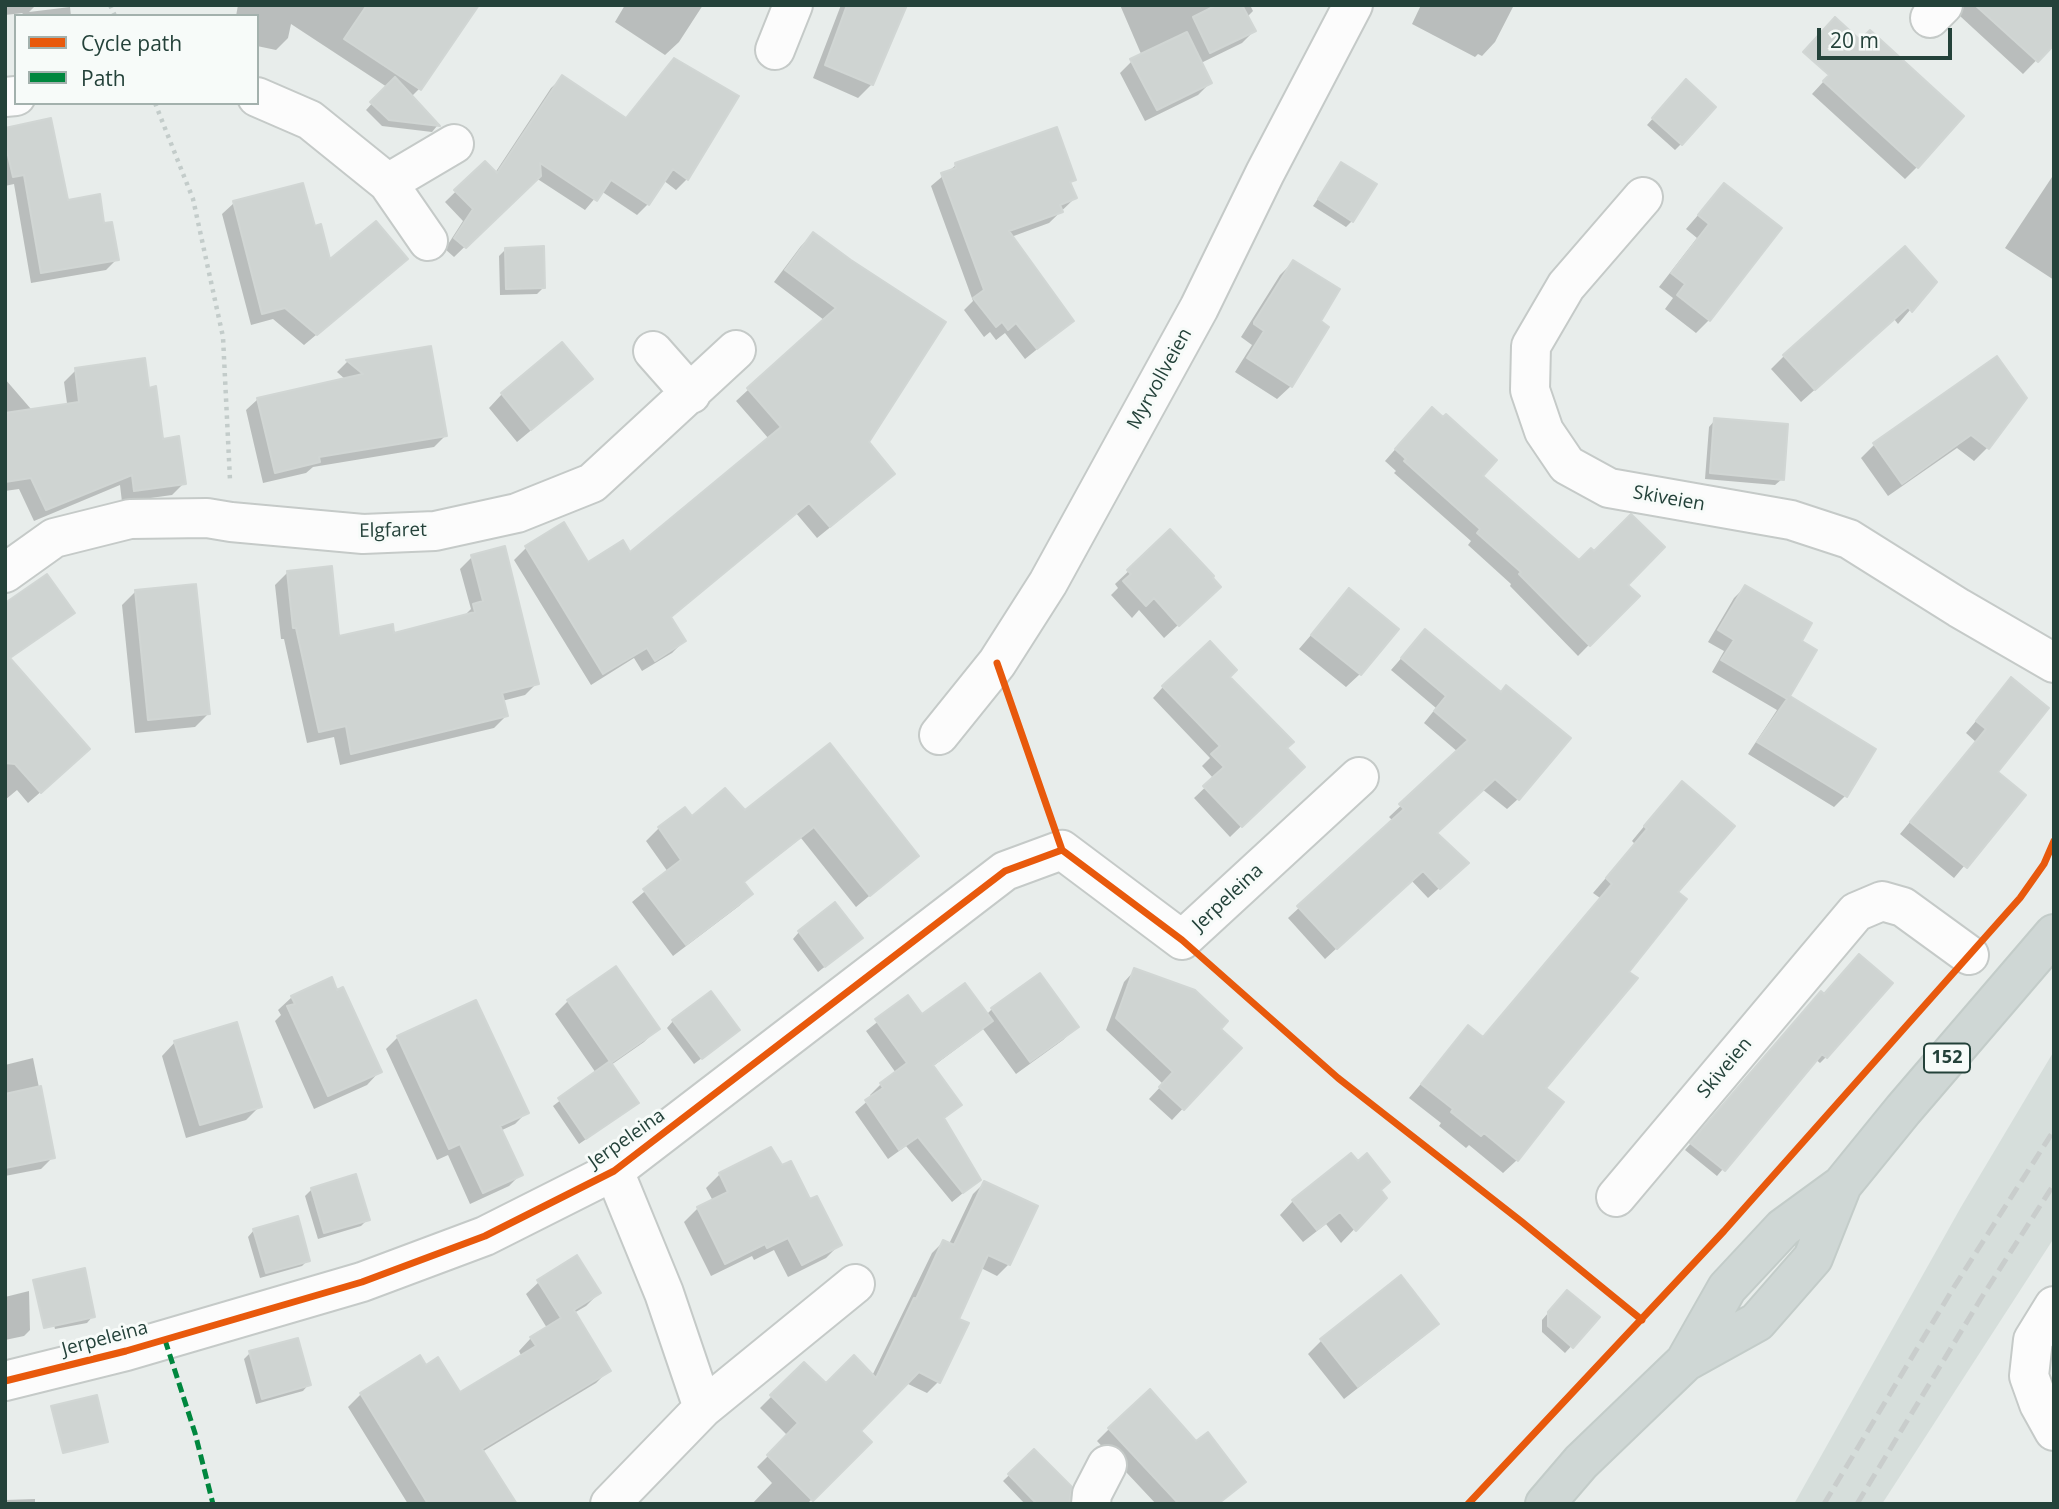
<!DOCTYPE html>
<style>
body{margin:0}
#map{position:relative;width:2059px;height:1509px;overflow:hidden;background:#e8edeb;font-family:"Open Sans",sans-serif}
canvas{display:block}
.frame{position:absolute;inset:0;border:7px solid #24423a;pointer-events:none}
.legend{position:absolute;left:14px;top:14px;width:245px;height:91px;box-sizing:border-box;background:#f7fbf9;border:2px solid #a3b1ad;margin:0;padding:9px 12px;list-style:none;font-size:21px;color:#24423a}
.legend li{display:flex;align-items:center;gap:14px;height:35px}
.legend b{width:35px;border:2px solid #a3b1ad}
.scale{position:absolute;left:1817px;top:28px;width:135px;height:32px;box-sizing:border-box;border:4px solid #24423a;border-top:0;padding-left:9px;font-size:21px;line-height:24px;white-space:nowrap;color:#24423a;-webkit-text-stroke:5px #f7fbf9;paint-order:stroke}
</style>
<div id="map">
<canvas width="2059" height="1509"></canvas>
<div class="frame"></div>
<ul class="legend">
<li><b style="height:9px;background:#e8590c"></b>Cycle path</li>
<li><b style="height:9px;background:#00873e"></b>Path</li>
</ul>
<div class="scale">20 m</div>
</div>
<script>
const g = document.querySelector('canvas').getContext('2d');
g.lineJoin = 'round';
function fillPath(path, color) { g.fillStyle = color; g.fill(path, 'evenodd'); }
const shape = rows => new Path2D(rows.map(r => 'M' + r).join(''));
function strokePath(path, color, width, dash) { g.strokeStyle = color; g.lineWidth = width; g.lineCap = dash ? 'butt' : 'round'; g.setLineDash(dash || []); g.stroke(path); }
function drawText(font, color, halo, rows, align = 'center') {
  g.font = font + ' "Open Sans",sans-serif'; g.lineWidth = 6; g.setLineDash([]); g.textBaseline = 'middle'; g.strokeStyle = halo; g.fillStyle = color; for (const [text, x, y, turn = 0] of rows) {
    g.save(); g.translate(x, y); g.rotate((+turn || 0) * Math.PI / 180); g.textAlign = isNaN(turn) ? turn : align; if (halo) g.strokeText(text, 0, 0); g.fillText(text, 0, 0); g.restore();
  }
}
fillPath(shape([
 [2054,1051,2054,1238,1882,1504,1794,1504,1961,1207]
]), '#d6dedb');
fillPath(shape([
 [5,5,36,5,29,12,70,7,71,16,20,16,23,13,5,15],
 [238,5,452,5,468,16,419,89,411,97,437,126,432,132,382,126,366,110,387,87,291,24,288,38,276,50,257,46,257,16,236,16],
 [625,5,703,5,679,42,665,55,615,22],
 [841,5,905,5,872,84,858,98,813,78],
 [1120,5,1250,5,1253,11,1247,17,1254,31,1242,43,1201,63,1210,83,1198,95,1145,121,1120,73,1132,61,1142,56],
 [1421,5,1514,5,1495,42,1482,56,1478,54,1475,57,1412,24],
 [1948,5,2054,5,2054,42,2023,74],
 [1858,44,1917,167,1905,179,1812,94],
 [664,71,687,179,676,190,663,180,648,204,637,215,601,191,585,210,536,178,454,257,445,249,463,221,445,202,485,163,495,173,551,88,562,78,625,119],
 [1680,88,1681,144,1675,150,1647,125],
 [5,129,67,202,103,226,117,259,106,270,31,283,14,184,5,186],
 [1341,164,1352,221,1346,227,1313,206],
 [956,165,1074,180,1069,184,1075,198,1049,223,1011,237,1072,321,1025,359,1005,333,996,340,990,332,984,337,964,310,973,301,931,186],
 [2054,174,2054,280,2005,248],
 [1724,185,1709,320,1696,333,1665,309,1673,298,1659,287,1697,238,1686,229],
 [234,203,313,228,329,262,394,270,304,345,273,319,251,325,222,214],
 [813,234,850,262,867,442,881,486,817,538,796,513,670,618,684,641,672,653,642,671,634,658,591,685,514,560,526,548,587,564,630,554,769,439,736,401,824,320,774,282,801,246],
 [505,250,544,287,537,294,500,295,499,256],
 [1293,262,1318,321,1291,386,1277,399,1235,372,1252,345,1241,337,1280,275],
 [1934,282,1898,324,1894,319,1801,402,1771,369,1784,356],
 [430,348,445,436,434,447,313,467,306,473,263,483,246,410,258,399,345,379,337,372,347,362],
 [1997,359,1988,447,1974,461,1957,448,1888,496,1861,458,1875,444],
 [76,370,147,390,162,441,184,483,172,495,122,502,120,485,34,521,19,489,5,491,5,379,75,460,64,382],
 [577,392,517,442,489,408,502,394],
 [1421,420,1579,562,1594,554,1637,596,1578,656,1510,586,1511,584,1468,545,1471,541,1394,473,1396,471,1385,461],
 [1715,420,1782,479,1775,485,1705,479,1709,427],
 [1170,532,1205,600,1164,638,1139,610,1132,618,1111,595,1118,588,1115,584],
 [472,557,537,683,525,695,502,701,506,716,494,728,340,765,334,737,307,743,284,639,281,639,275,585,287,573,337,638,393,635,463,617,471,609,460,569],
 [1745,587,1800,641,1787,697,1845,796,1834,807,1748,754,1777,710,1712,672,1724,651,1708,642,1734,598],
 [1349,591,1360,674,1346,687,1299,649],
 [135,592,208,714,195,727,135,733,122,605],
 [1425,631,1518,799,1507,809,1482,789,1434,834,1455,874,1428,898,1411,880,1325,959,1288,918,1393,821,1389,817,1458,752,1424,723,1436,708,1391,670],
 [5,655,76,761,28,803,17,790,5,800],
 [1228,677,1302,767,1230,837,1194,798,1214,779,1202,766,1210,758,1153,698,1163,687],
 [2011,679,1996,772,2024,795,1954,878,1900,834,1976,742,1966,733],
 [830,746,917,856,856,907,801,838,743,883,751,894,739,906,673,956,632,902,668,872,646,841,659,828,685,810,691,819,745,812],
 [1669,796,1676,892,1627,972,1544,1088,1517,1160,1503,1173,1469,1145,1466,1148,1439,1126,1441,1123,1409,1098,1468,1028,1482,1039,1600,898,1593,893,1635,844,1632,841],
 [799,932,854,944,818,972,793,939],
 [1135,970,1219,1029,1240,1048,1172,1120,1149,1099,1163,1084,1106,1030,1124,982],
 [1824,996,1826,1057,1820,1063,1815,1059,1717,1176,1685,1150,1815,1000],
 [292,997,380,1071,367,1085,314,1109,275,1021,281,1015,278,1010],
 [908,998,921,1017,986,1015,992,1009,1077,1026,1063,1040,1016,1074,983,1029,932,1067,960,1105,943,1120,979,1180,952,1202,906,1146,888,1159,855,1112,871,1098,870,1095,881,1084,896,1073,866,1031],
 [568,1001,658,1028,644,1042,611,1065,630,1109,579,1144,553,1106,596,1073,555,1014],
 [673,1021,731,1036,694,1064,667,1028],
 [398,1037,527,1112,515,1124,500,1131,521,1174,509,1186,470,1204,448,1155,437,1160,386,1049],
 [175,1042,260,1106,246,1120,186,1138,162,1056],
 [33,1058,53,1157,41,1169,5,1176,5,1065],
 [782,1167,839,1245,826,1258,788,1277,774,1250,754,1260,752,1256,711,1276,684,1222,698,1208,713,1201,706,1188,720,1174],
 [984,1183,1009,1264,997,1276,981,1268,957,1320,939,1381,927,1393,906,1383,858,1431,869,1442,807,1504,752,1504,772,1483,757,1467,788,1436,760,1408,804,1364,826,1386,872,1376,932,1253,943,1242,949,1244,973,1194],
 [312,1189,368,1219,361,1226,318,1239,305,1196],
 [1379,1191,1385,1197,1341,1243,1326,1224,1303,1242,1280,1215,1293,1201],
 [254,1230,308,1260,302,1266,260,1278,248,1237],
 [1400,1278,1437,1323,1423,1337,1344,1399,1308,1354,1321,1341],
 [539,1282,599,1293,586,1306,574,1313,609,1370,596,1383,482,1452,515,1504,408,1504,348,1407,361,1394,425,1367,459,1395,522,1357,519,1351,531,1338,547,1328,526,1294],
 [44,1284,93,1316,87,1323,55,1329],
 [29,1291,30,1330,24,1336,5,1340,5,1297],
 [1561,1298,1597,1318,1565,1353,1542,1332,1542,1320],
 [250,1353,309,1384,303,1391,256,1404,244,1359],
 [1109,1429,1196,1443,1244,1482,1219,1504,1156,1504,1097,1441],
 [1034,1451,1038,1504,1025,1504,1003,1481],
 [35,1499,35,1504,5,1504,5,1500]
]), '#0003');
const building = shape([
 [367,5,479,5,421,90,344,39,367,5],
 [847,5,907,5,873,85,825,65,847,5],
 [1217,5,1242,5,1256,31,1210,53,1193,17,1217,5],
 [1975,5,2054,5,2054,45,2038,62,1975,5],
 [1835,17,1860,40,1870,30,1964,116,1918,168,1823,81,1829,75,1803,52,1835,17],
 [1187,32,1212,83,1157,110,1130,59,1187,32],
 [674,58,739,96,688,180,673,169,649,205,611,180,597,201,540,163,541,176,466,248,454,238,473,209,454,190,485,161,497,173,562,75,626,118,674,58],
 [395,77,440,126,389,120,370,102,395,77],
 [1686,79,1716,107,1682,145,1652,118,1686,79],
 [51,118,68,200,100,194,104,223,112,222,119,260,41,273,24,175,13,177,5,142,5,128,51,118],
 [1057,127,1076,180,1070,182,1077,198,1060,205,1063,212,1009,231,1074,321,1037,349,1016,323,1008,330,1002,322,996,327,973,298,984,290,941,173,956,168,955,163,1057,127],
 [1341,162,1377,184,1353,222,1318,199,1341,162],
 [303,183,315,226,321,224,330,259,376,221,408,259,317,335,285,308,262,314,233,201,303,183],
 [1724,183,1782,228,1710,321,1677,295,1685,284,1671,273,1709,224,1698,215,1724,183],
 [813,232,851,260,946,322,869,442,895,474,830,527,809,503,671,617,686,641,655,661,647,648,603,674,525,546,564,522,588,562,623,540,630,552,781,427,747,388,836,308,785,270,813,232],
 [544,246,545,288,506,289,505,248,544,246],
 [1905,246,1937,282,1912,312,1908,307,1815,390,1783,355,1905,246],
 [1293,260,1340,289,1321,321,1329,327,1292,387,1247,358,1264,331,1254,324,1254,322,1293,260],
 [562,342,593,379,531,430,501,393,562,342],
 [431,346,447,436,319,457,320,462,275,473,257,398,363,374,346,360,431,346],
 [1997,356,2027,398,1989,449,1971,435,1902,484,1873,443,1997,356],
 [145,358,149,388,156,386,163,439,179,436,186,484,134,491,132,475,46,510,31,478,5,482,5,413,79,402,75,368,145,358],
 [1432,407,1443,417,1446,414,1497,460,1483,476,1579,560,1591,548,1594,551,1631,514,1665,547,1628,585,1640,596,1590,646,1519,574,1521,572,1477,533,1480,529,1404,461,1406,459,1395,449,1432,407],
 [1714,418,1788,424,1784,480,1710,473,1714,418],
 [1170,529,1214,576,1213,578,1221,587,1179,626,1154,598,1146,606,1123,581,1131,574,1127,570,1170,529],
 [505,546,539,684,502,693,508,716,351,754,346,726,319,732,296,628,293,628,287,571,332,566,339,636,393,624,394,633,475,612,473,604,483,601,471,555,505,546],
 [47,574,75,613,10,658,90,749,41,793,15,764,5,763,5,603,47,574],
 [196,584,210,714,148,720,135,590,196,584],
 [1745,585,1812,623,1802,641,1817,650,1790,696,1876,749,1847,797,1757,742,1787,699,1721,660,1734,640,1718,630,1745,585],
 [1349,588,1399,629,1361,675,1311,635,1349,588],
 [1425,629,1501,692,1506,685,1571,738,1519,800,1495,779,1437,833,1469,863,1440,889,1423,871,1337,949,1297,906,1404,809,1399,804,1468,740,1434,711,1446,696,1401,658,1425,629],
 [1210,641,1237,670,1230,677,1294,742,1287,748,1305,767,1242,827,1203,786,1224,767,1211,754,1220,746,1162,686,1210,641],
 [2011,677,2049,708,1998,772,2026,795,1967,868,1910,822,1986,729,1976,721,2011,677],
 [830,743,919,856,870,896,814,827,744,882,753,894,686,945,643,889,681,860,658,827,685,807,692,816,725,788,745,810,830,743],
 [1682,781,1735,826,1678,892,1687,899,1629,972,1638,978,1546,1088,1564,1102,1518,1161,1484,1133,1481,1136,1451,1112,1453,1109,1421,1084,1468,1025,1483,1037,1612,884,1606,878,1647,829,1644,826,1682,781],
 [835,902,863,938,825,967,798,931,835,902],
 [1859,954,1893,983,1827,1058,1822,1054,1725,1171,1690,1143,1821,991,1824,994,1859,954],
 [616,966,660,1029,611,1063,567,1000,616,966],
 [1134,968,1195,990,1228,1021,1221,1029,1242,1048,1184,1110,1159,1087,1173,1072,1116,1018,1134,968],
 [1040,973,1079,1027,1030,1062,991,1008,1040,973],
 [332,977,337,990,343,987,382,1072,328,1096,287,1006,295,1004,291,996,332,977],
 [965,983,993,1021,933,1065,962,1105,944,1118,981,1180,963,1193,918,1137,899,1150,865,1100,883,1088,880,1083,907,1063,875,1019,908,995,922,1014,965,983],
 [711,991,740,1030,702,1059,672,1020,711,991],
 [476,1000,529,1113,500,1126,523,1175,483,1193,460,1144,449,1149,397,1036,476,1000],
 [237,1022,262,1107,200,1125,174,1041,237,1022],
 [610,1061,639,1103,586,1139,558,1098,610,1061],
 [41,1086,55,1158,5,1168,5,1094,41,1086],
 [771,1147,782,1165,791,1161,810,1199,817,1196,842,1245,802,1265,788,1238,767,1248,765,1244,725,1264,697,1207,728,1192,719,1173,771,1147],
 [1351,1153,1358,1161,1367,1153,1390,1182,1381,1190,1387,1198,1356,1231,1340,1212,1317,1230,1292,1200,1351,1153],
 [356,1174,370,1220,324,1233,311,1188,356,1174],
 [984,1181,1038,1206,1010,1265,988,1255,959,1319,969,1323,940,1383,919,1372,861,1431,872,1442,813,1501,767,1455,798,1423,770,1395,804,1362,826,1383,854,1355,876,1378,914,1298,916,1299,943,1240,954,1245,984,1181],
 [298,1216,310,1261,266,1273,253,1229,298,1216],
 [577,1255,601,1293,574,1310,611,1371,482,1449,517,1504,428,1504,360,1393,420,1355,426,1365,438,1357,460,1392,536,1346,530,1337,561,1318,537,1280,577,1255],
 [85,1268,95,1317,44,1328,33,1280,85,1268],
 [1401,1275,1439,1324,1358,1387,1320,1339,1401,1275],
 [1567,1290,1600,1317,1573,1348,1548,1326,1548,1312,1567,1290],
 [298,1338,311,1385,262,1399,249,1351,298,1338],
 [1150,1389,1196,1441,1208,1432,1246,1482,1218,1504,1179,1504,1108,1428,1150,1389],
 [97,1395,108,1442,63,1453,51,1406,97,1395],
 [1034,1449,1072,1487,1069,1504,1037,1504,1008,1474,1034,1449]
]);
fillPath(building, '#cfd4d2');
strokePath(building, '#d1d6d4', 2);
const minor = shape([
 [1930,18,1943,5],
 [775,50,793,5],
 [5,97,16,96],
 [257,97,310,120,388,183,428,241],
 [388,183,454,144],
 [1643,197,1566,286,1531,346,1530,390,1544,431,1567,465,1609,488,1791,520,1849,539,1959,608,2054,663],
 [653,351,691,394],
 [5,573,54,538,130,519,207,518,231,522,363,534,435,531,517,513,592,483,736,350],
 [939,735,997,663,1048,583,1199,308,1265,173,1353,5],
 [614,1171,664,1293,703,1408],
 [1616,1197,1856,912,1882,901,1903,907,1969,955],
 [2054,1306,2033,1340,2029,1376,2039,1404,2054,1431],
 [5,1381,126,1351,362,1282,485,1236,614,1171,1005,871,1062,850,1182,940,1359,777],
 [610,1504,703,1408,855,1284],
 [1091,1504,1092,1494,1107,1465]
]);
const major = shape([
 [1685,1362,1727,1288,1783,1228,1842,1185,1903,1110,2054,934],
 [1545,1504,1581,1462,1685,1362,1757,1322,1813,1258,1842,1185]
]);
strokePath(minor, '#c5cac8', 42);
strokePath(major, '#c3ccc9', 42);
strokePath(shape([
 [110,5,115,16],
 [155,103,193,199,223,337,230,480]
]), '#c3ccca', 4.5, [3.5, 5]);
strokePath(minor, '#fcfcfc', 38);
strokePath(major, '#cfd7d5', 38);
strokePath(shape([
 [1824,1504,1954,1287,2054,1130],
 [1857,1504,1980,1300,2054,1184]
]), '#c9cdcc', 5, [14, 7]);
strokePath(shape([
 [165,1340,195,1433,213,1504]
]), '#00873e', 5, [10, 5]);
strokePath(shape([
 [997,663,1062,850],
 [5,1381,126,1351,362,1282,485,1236,614,1171,1005,871,1062,850,1182,940,1338,1078,1522,1222,1642,1320],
 [1468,1504,1724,1231,2020,898,2044,864,2054,841]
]), '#e8590c', 7);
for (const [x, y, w] of [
 [1947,1058,46]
]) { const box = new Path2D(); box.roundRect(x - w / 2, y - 14.5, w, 29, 5); g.fillStyle = '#f7fbf9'; g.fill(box); strokePath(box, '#24423a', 2); }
drawText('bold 18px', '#24423a', null, [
 ["152",1947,1058]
]);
drawText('19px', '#24423a', '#f7fbf9', [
 ["Myrvollveien",1160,379,-61],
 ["Skiveien",1669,499,10],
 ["Elgfaret",393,531,-1],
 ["Jerpeleina",1228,898,-43],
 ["Skiveien",1725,1068,-50],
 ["Jerpeleina",627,1139,-35],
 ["Jerpeleina",105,1339,-15]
]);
</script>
